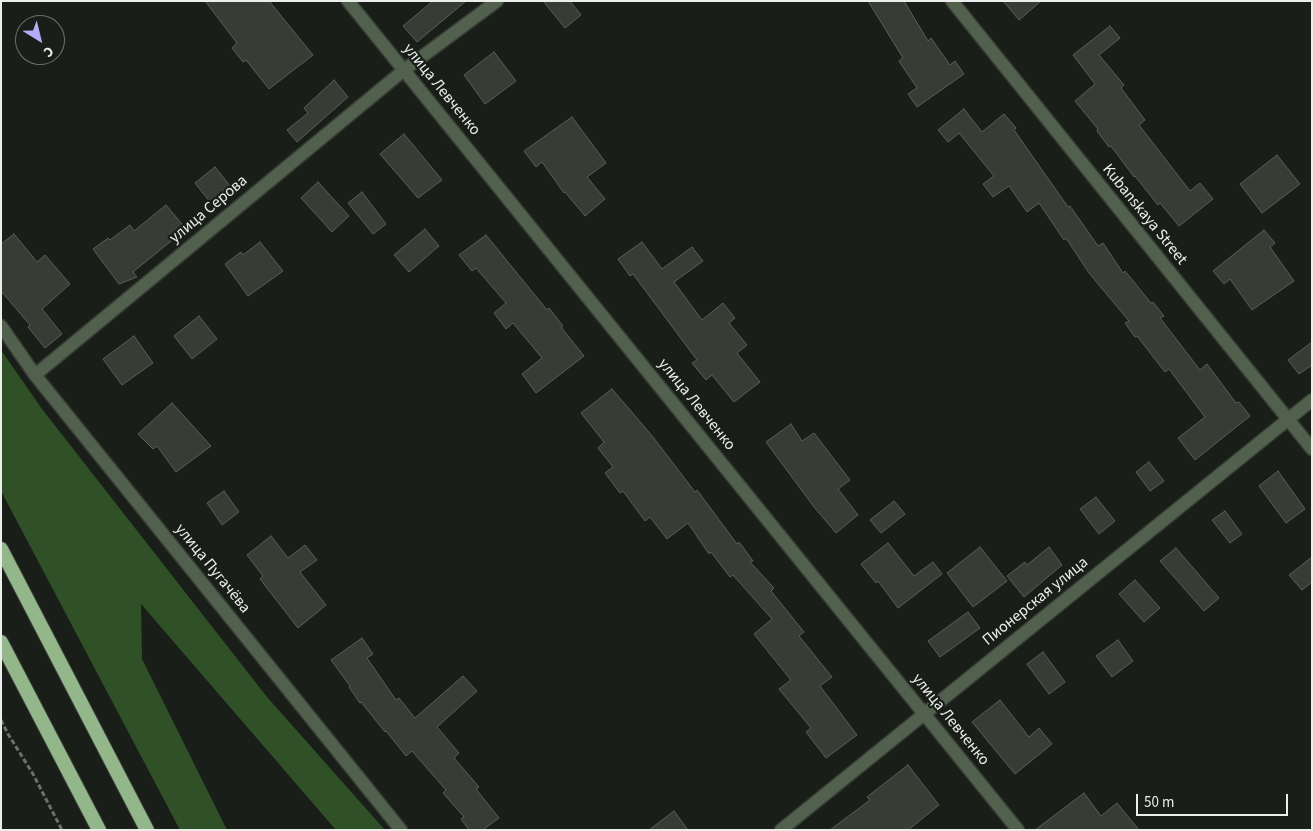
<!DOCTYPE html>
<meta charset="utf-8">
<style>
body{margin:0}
#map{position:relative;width:1313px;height:831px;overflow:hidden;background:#191e18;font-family:"Source Sans 3",sans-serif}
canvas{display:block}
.frame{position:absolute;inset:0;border:2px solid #ebeeea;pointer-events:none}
.north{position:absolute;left:15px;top:15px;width:50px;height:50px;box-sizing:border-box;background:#191e18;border:1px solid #6d716c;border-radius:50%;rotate:144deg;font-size:14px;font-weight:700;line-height:20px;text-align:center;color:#ebeeea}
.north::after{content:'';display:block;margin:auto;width:18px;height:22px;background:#b5acf8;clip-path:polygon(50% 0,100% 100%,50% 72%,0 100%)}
.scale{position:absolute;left:1136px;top:794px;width:152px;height:22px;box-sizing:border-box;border:2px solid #ebeeea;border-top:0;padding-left:6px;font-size:15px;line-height:18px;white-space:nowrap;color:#ebeeea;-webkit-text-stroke:4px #191e18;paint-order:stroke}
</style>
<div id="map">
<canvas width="1313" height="831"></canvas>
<div class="frame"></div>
<div class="north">С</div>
<div class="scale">50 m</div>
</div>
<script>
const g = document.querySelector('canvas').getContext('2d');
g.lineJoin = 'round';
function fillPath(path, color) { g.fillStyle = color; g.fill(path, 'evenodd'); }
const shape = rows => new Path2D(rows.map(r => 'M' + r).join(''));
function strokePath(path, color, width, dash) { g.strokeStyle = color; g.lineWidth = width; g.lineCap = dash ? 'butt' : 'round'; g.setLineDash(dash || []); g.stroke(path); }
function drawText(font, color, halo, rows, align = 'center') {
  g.font = font + ' "Source Sans 3",sans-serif'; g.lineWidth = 4.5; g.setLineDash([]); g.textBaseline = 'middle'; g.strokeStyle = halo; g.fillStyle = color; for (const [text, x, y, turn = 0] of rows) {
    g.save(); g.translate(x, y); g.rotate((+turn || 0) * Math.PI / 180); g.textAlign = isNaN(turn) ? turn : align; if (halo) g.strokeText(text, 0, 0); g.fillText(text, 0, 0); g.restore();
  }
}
fillPath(shape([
 [1,350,42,409,267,697,385,830,336,830,141,604,142,659,227,830,180,830,1,491]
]), '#305127');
const building = shape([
 [205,1,269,1,313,55,269,89,246,60,243,62,232,48,237,43,205,1],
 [433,1,466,1,417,42,403,26,433,1],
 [543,1,570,1,581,15,565,28,543,1],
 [868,1,904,1,928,41,931,38,950,65,955,61,964,74,917,107,908,94,917,88,899,61,903,58,868,1],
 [1003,1,1041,1,1019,20,1003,1],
 [1110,26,1120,38,1099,55,1124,85,1121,88,1145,120,1139,125,1190,191,1200,183,1213,199,1179,226,1160,203,1158,205,1135,176,1134,177,1111,146,1109,147,1097,131,1098,129,1075,101,1095,84,1073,55,1110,26],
 [494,52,516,81,485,104,464,75,494,52],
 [334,80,348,97,297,142,287,130,308,113,304,108,334,80],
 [964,109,982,132,1004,114,1016,128,1014,130,1068,207,1070,206,1098,246,1103,243,1123,273,1125,271,1151,303,1153,302,1164,316,1160,318,1200,370,1207,364,1236,403,1239,402,1250,416,1195,460,1178,438,1205,417,1169,369,1165,372,1137,336,1135,337,1125,323,1129,321,1089,273,1066,238,1064,240,1039,203,1027,212,1009,186,993,197,983,184,994,176,959,133,948,142,938,130,964,109],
 [572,117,606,163,587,177,605,199,585,216,565,192,564,193,542,162,536,167,524,151,572,117],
 [404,134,442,180,418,198,380,154,404,134],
 [1277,155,1300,184,1262,213,1240,184,1277,155],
 [215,167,234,191,214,207,195,183,215,167],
 [318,182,349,216,332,232,301,198,318,182],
 [362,192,386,224,373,234,348,203,362,192],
 [166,205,186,229,133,272,137,277,119,284,93,249,108,238,110,240,130,225,134,231,166,205],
 [425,229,439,246,409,272,394,255,425,229],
 [1264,230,1275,243,1270,247,1294,281,1252,310,1230,279,1224,284,1213,271,1264,230],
 [14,234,37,262,45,255,70,284,42,309,62,334,45,348,28,327,30,325,1,291,1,244,14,234],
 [486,235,547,310,549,308,563,326,561,327,584,356,536,393,522,374,542,358,513,323,506,329,494,313,506,303,476,268,472,271,459,255,486,235],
 [260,242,283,271,248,296,225,264,241,252,243,255,260,242],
 [642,242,662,269,692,247,703,261,674,282,702,320,723,303,735,318,729,323,747,345,737,353,760,382,734,402,712,375,706,380,692,363,697,360,633,274,630,276,618,259,642,242],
 [199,316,217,339,192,359,174,336,199,316],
 [134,336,153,363,122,385,103,359,134,336],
 [1312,342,1312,365,1299,374,1288,360,1312,342],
 [612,389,653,437,695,492,697,490,737,544,739,542,753,561,750,562,774,588,771,591,804,632,799,636,832,677,820,686,857,735,826,758,806,732,811,728,779,689,791,680,754,634,772,619,733,575,730,577,711,552,709,554,688,523,667,539,650,517,645,521,623,491,620,493,605,473,613,467,598,448,604,442,581,413,612,389],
 [172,403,211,446,176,472,157,446,153,449,138,434,172,403],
 [791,424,802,441,814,433,850,480,838,489,858,515,836,533,814,507,766,442,791,424],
 [1149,462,1164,481,1150,491,1136,472,1149,462],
 [1278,471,1305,509,1286,523,1259,486,1278,471],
 [224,491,239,512,222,525,207,503,224,491],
 [1096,497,1115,521,1099,534,1080,509,1096,497],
 [894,501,905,514,881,533,870,520,894,501],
 [1225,511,1242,534,1230,543,1212,520,1225,511],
 [271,536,288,558,305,545,317,560,300,572,326,605,298,628,260,579,263,576,247,555,271,536],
 [888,543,914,576,933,562,942,574,898,608,878,581,876,583,861,564,888,543],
 [980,547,1007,581,973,607,947,573,980,547],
 [1049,547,1062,565,1024,597,1007,576,1025,562,1027,565,1049,547],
 [1176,548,1219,598,1204,611,1160,561,1176,548],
 [1312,557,1312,582,1302,590,1289,575,1312,557],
 [1135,580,1160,608,1144,622,1119,594,1135,580],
 [968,612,980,628,940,657,928,641,968,612],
 [362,638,373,654,367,658,396,700,399,698,415,718,463,676,477,691,437,727,459,753,454,758,479,787,476,789,499,818,483,830,469,830,461,819,464,817,443,793,446,790,412,751,406,756,386,731,385,732,361,702,360,703,349,687,350,686,331,660,362,638],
 [1118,640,1133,661,1112,677,1096,656,1118,640],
 [1043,652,1065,682,1049,694,1027,664,1043,652],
 [1000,700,1029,737,1039,728,1052,744,1015,774,972,722,1000,700],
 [908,765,939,805,908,830,830,830,870,800,867,797,908,765],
 [1084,793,1101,816,1117,803,1139,830,1035,830,1084,793],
 [674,811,688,830,649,830,674,811]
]);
fillPath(building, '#373c35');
strokePath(building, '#5a5f58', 1);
const minor = shape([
 [348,1,1018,830],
 [952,1,1312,449],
 [1,326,35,375,401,830],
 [35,375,404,70,497,1],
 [781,830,1312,400]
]);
const trunk = shape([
 [1,549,147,830],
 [1,642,99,830]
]);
strokePath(minor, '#363b35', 15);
strokePath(trunk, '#363b35', 16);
strokePath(shape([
 [1,720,8,734,33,774,62,830]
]), '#6d716c', 3, [5, 2.5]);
strokePath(minor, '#52614e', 12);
strokePath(trunk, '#93b68a', 14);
drawText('16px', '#ebeeea', '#191e18', [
 ["улица Левченко",441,90,51],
 ["улица Серова",209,210,-40],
 ["Kubanskaya Street",1144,215,51],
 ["улица Левченко",696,405,51],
 ["улица Пугачёва",212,569,51],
 ["Пионерская улица",1036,602,-39],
 ["улица Левченко",950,720,51]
]);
</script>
